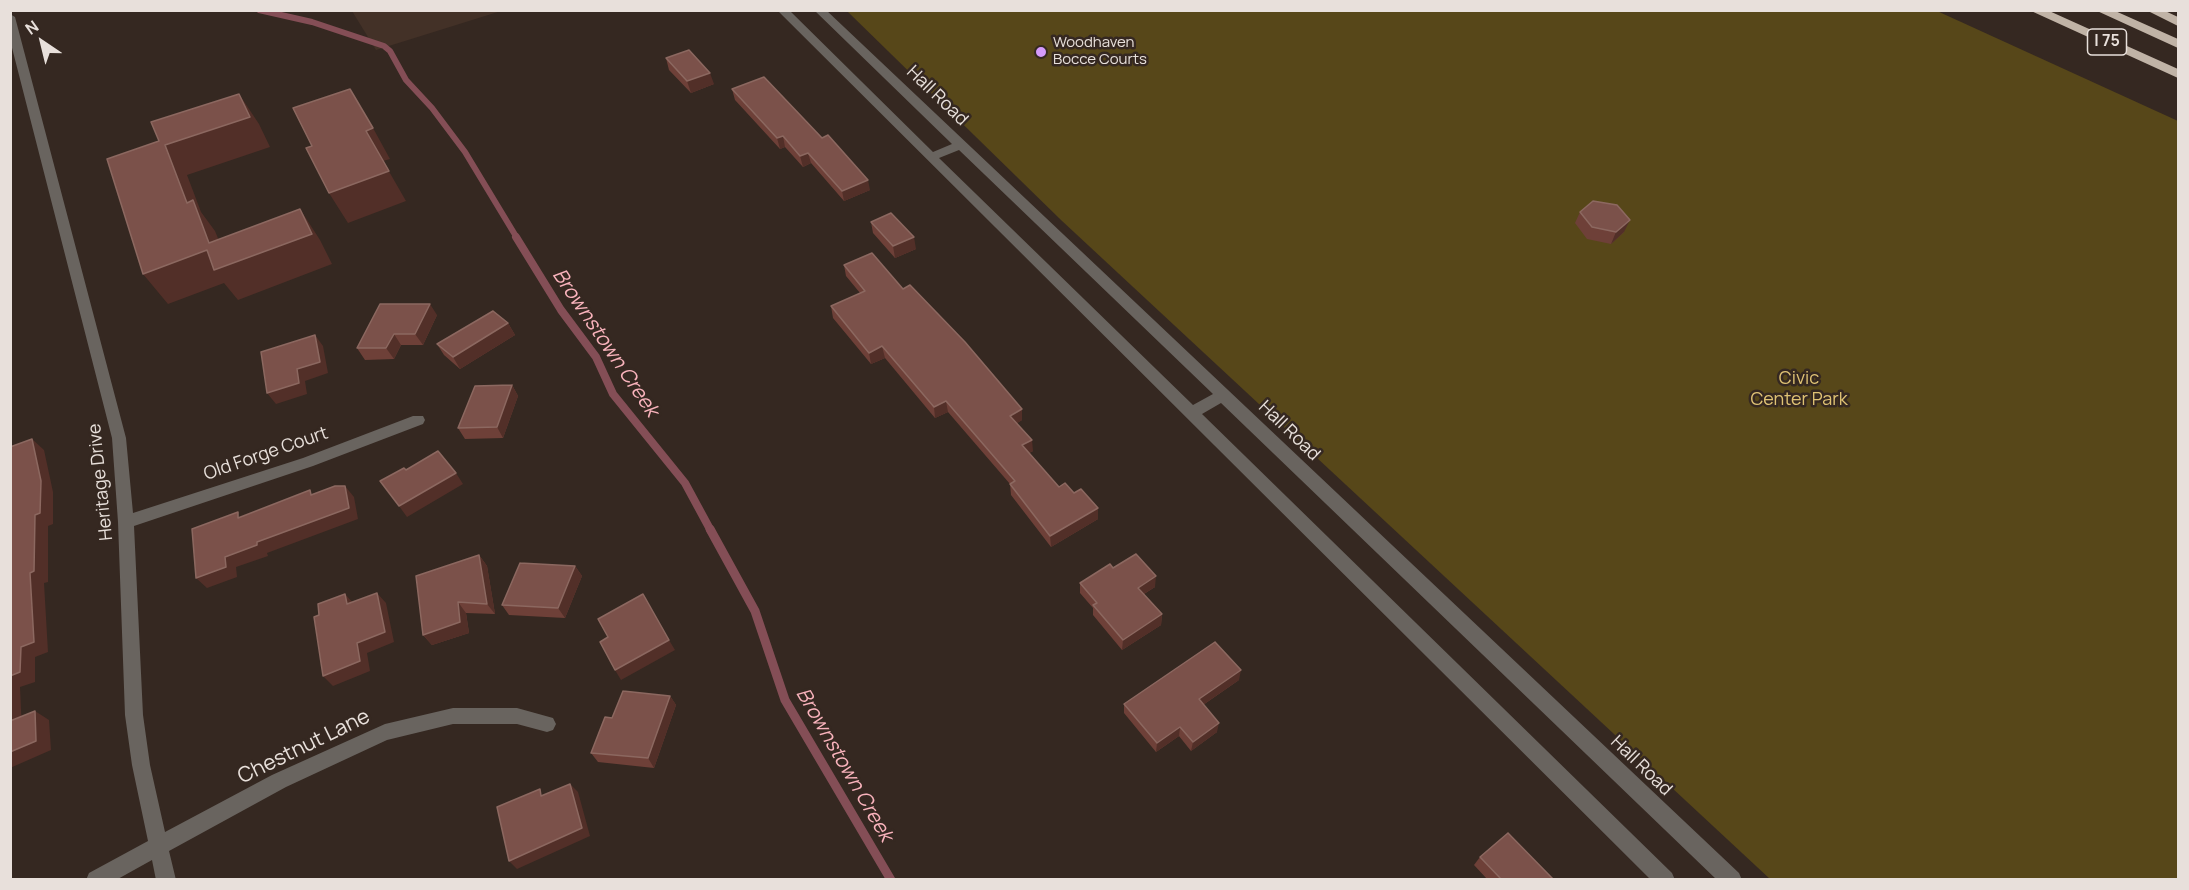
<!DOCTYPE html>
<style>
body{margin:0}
#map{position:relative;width:2189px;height:890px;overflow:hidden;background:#352821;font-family:Manrope,sans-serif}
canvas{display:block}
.frame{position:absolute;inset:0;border:12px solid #e8e0db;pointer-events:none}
.north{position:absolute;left:12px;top:12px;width:60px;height:60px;-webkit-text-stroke:4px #352821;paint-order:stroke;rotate:325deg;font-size:16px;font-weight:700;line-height:24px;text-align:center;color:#e8e0db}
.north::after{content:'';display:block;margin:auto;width:21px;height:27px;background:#e8e0db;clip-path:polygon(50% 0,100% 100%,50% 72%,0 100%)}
</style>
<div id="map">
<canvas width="2189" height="890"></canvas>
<div class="frame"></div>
<div class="north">N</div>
</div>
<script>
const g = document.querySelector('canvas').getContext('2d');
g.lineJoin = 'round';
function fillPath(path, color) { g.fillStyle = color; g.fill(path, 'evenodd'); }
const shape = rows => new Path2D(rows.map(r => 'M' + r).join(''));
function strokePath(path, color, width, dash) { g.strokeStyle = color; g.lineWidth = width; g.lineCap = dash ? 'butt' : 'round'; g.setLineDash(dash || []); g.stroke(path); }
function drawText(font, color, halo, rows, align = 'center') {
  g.font = font + ' Manrope,sans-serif'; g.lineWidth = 5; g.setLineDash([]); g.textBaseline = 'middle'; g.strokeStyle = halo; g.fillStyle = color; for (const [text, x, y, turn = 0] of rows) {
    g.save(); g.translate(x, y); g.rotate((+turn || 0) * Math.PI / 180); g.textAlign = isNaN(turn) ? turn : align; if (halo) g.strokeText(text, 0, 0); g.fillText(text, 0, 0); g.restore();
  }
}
fillPath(shape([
 [352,11,501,11,376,50]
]), '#433127');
fillPath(shape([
 [847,11,1937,11,2178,121,2178,879,1770,879,1061,220]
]), '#574719');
strokePath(shape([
 [259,10,312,22,384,46,390,51,406,80,432,108,465,152,517,238]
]), '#844e56', 6);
strokePath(shape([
 [516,237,561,310,596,357,613,394,685,483,711,531]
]), '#844e56', 8);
strokePath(shape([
 [710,529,755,611,785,700,891,880]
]), '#844e56', 9);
fillPath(shape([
 [777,10,789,10,933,152,952,144,814,10,826,10,1739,873,1742,880,1717,880,1221,403,1202,414,1672,873,1675,880,1651,880,777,10],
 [959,150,1213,394,1193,405,939,158,959,150],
 [10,14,15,17,126,438,133,513,303,458,413,416,423,416,425,420,423,424,313,466,134,526,143,715,150,765,165,832,272,775,385,724,453,708,517,708,553,718,556,724,553,730,547,732,517,724,453,724,387,740,286,787,169,851,176,880,156,880,152,860,116,880,86,880,89,873,148,841,132,765,125,715,118,522,112,438,10,40,10,14]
]), '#69645f');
fillPath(shape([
 [2029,10,2047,10,2178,69,2178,78,2029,10],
 [2095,10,2113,10,2178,39,2178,48,2095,10],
 [2146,10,2163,10,2178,17,2178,26,2146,10]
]), '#c0b3a6');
fillPath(shape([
 [666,58,714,84,691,93,669,70],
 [732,89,870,190,844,201,811,163,803,167,785,147,780,149,735,100],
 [1580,212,1624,232,1611,244,1587,239,1575,223],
 [871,222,916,249,895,258,873,233],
 [844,265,903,289,1022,420,1017,423,1033,451,1029,453,1059,487,1098,519,1051,547,1011,495,1010,484,948,412,935,418,885,358,871,364,833,318,831,306,860,293,846,276],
 [437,315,423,345,401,345,394,359,365,360,357,348],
 [508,323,515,335,460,369,444,355,437,344],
 [512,385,518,396,503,438,465,439,458,428],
 [479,555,487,566,495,614,466,613,469,633,432,645,423,635],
 [575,566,582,576,565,618,509,615,502,605],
 [1113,568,1155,587,1144,594,1162,614,1161,625,1122,650,1093,615,1093,608,1080,593,1080,583],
 [1239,680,1203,705,1217,732,1191,751,1179,736,1156,752,1124,713,1124,704],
 [670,696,676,705,654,768,598,762,591,753,612,718],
 [1480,857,1553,879,1487,879,1474,865]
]), '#6e4038');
fillPath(shape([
 [710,73,714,84,691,93,687,81],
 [239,94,259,124,270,147,187,175,201,212,215,231,229,265,300,209,320,240,332,264,238,300,224,283,168,304,143,274,209,243,187,203,165,145],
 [373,128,390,159,383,161,406,201,348,223,329,193,366,131],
 [783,136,785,147,780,149,777,138],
 [808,153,811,163,803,167,800,156],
 [868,180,870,190,844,201,842,191],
 [1630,220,1624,232,1611,244,1616,232],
 [914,237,916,249,895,258,893,246],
 [430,304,437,315,423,345,415,334],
 [508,323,515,335,460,369,453,357],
 [394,334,401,345,394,359,386,348],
 [315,335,323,346,328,373,305,381,307,394,276,404,267,393,297,369],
 [882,346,885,358,871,364,869,353],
 [512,385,518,396,503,438,497,427],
 [946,401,948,412,935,418,934,407],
 [1022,409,1022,420,1011,427,1010,416],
 [32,439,44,450,53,492,53,524,48,526,48,582,44,583,48,652,35,657,35,682,20,687,22,732,10,725,10,676,21,647,30,573],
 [1032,440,1033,451,1023,456,1022,445],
 [456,473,463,484,407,517,399,506],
 [345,486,354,497,358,519,267,553,268,556,236,567,237,577,207,588,196,578,225,557,257,542],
 [1098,508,1098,519,1051,547,1050,536],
 [479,555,487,566,495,614,487,604],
 [575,566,582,576,565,618,558,608],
 [1156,576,1155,587,1137,598,1138,588],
 [377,593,386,603,394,642,367,653,370,671,333,686,323,676,357,643],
 [345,594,354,604,347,604],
 [458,602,466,613,469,633,432,645,423,635],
 [1162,614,1161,625,1122,650,1123,640],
 [669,640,675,650,621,680,615,670],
 [1241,670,1239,680,1197,709,1199,699],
 [670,696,676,705,654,768,648,758],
 [35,711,49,720,51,750,10,768,10,752],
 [1219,723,1217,732,1191,751,1193,742],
 [1180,727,1179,736,1156,752,1157,743],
 [570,784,578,792,590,836,517,869,509,861]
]), '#522f28');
const building = shape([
 [689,50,710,73,687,81,666,58,689,50],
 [764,77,822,138,828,135,868,180,842,191,808,153,800,156,783,136,777,138,732,89,764,77],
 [350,89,373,128,366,131,389,171,329,193,306,148,312,146,293,108,350,89],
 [239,94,250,117,165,145,187,203,193,200,209,243,300,209,312,234,214,270,207,250,143,274,107,159,159,141,151,122,239,94],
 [1593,201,1617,205,1630,220,1616,232,1592,227,1580,212,1593,201],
 [891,213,914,237,893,246,871,222,891,213],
 [872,253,903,289,910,285,965,342,1022,409,1010,416,1032,440,1022,445,1059,487,1065,483,1074,493,1081,489,1098,508,1050,536,1010,484,1015,481,946,401,934,407,882,346,869,353,831,306,865,291,844,265,872,253],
 [380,304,430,304,415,334,394,334,386,348,357,348,380,304],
 [493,311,508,323,453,357,437,344,493,311],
 [315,335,320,362,297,369,299,383,267,393,261,352,315,335],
 [512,385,497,427,458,428,475,386,512,385],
 [32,439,41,481,40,513,35,515,34,571,30,573,34,642,21,647,20,672,10,676,10,447,32,439],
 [438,451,456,473,399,506,380,481,404,468,406,470,438,451],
 [335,486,345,486,349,508,257,542,257,545,225,557,226,567,196,578,192,529,238,512,238,518,310,490,311,495,335,486],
 [1136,554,1156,576,1138,588,1162,614,1123,640,1093,605,1097,603,1080,583,1110,564,1113,568,1136,554],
 [479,555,487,604,458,602,460,622,423,635,416,576,479,555],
 [520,563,575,566,558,608,502,605,520,563],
 [377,593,385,632,357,643,360,661,323,676,314,617,319,615,318,604,345,594,347,604,377,593],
 [643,594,669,640,615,670,600,642,608,637,598,619,643,594],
 [1215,642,1241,670,1199,699,1219,723,1193,742,1180,727,1157,743,1124,704,1215,642],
 [623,691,670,696,648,758,591,753,605,717,612,718,623,691],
 [35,711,36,741,10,752,10,721,35,711],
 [570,784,582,828,509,861,497,807,540,789,541,796,570,784],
 [1508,833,1553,879,1501,879,1480,857,1508,833]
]);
fillPath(building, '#7b514a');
strokePath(building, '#8c6860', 1.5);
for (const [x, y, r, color] of [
 [1041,52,6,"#d59bfb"]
]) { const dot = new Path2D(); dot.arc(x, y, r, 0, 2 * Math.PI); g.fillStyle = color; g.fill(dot); strokePath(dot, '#352821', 2); }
drawText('15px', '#e8e0db', '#352821', [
 ["Woodhaven",1053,43],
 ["Bocce Courts",1053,60]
], 'left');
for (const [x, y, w] of [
 [2107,42,39]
]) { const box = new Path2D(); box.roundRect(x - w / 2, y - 13, w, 26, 4.5); g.fillStyle = '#352821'; g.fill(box); strokePath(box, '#e8e0db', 1.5); }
drawText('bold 16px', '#e8e0db', null, [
 ["I 75",2107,42]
]);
drawText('18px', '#e8e0db', '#352821', [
 ["Hall Road",937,96,44],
 ["Hall Road",1289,431,44],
 ["Old Forge Court",266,454,-19],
 ["Heritage Drive",101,482,-96],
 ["Hall Road",1641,766,44]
]);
drawText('18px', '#dfc274', '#352821', [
 ["Civic",1799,379],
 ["Center Park",1799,400]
]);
drawText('italic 20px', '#f9b3bc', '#352821', [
 ["Brownstown Creek",605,343,56],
 ["Brownstown Creek",844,765,60]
]);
drawText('21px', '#e8e0db', '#352821', [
 ["Chestnut Lane",304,747,-26]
]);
</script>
